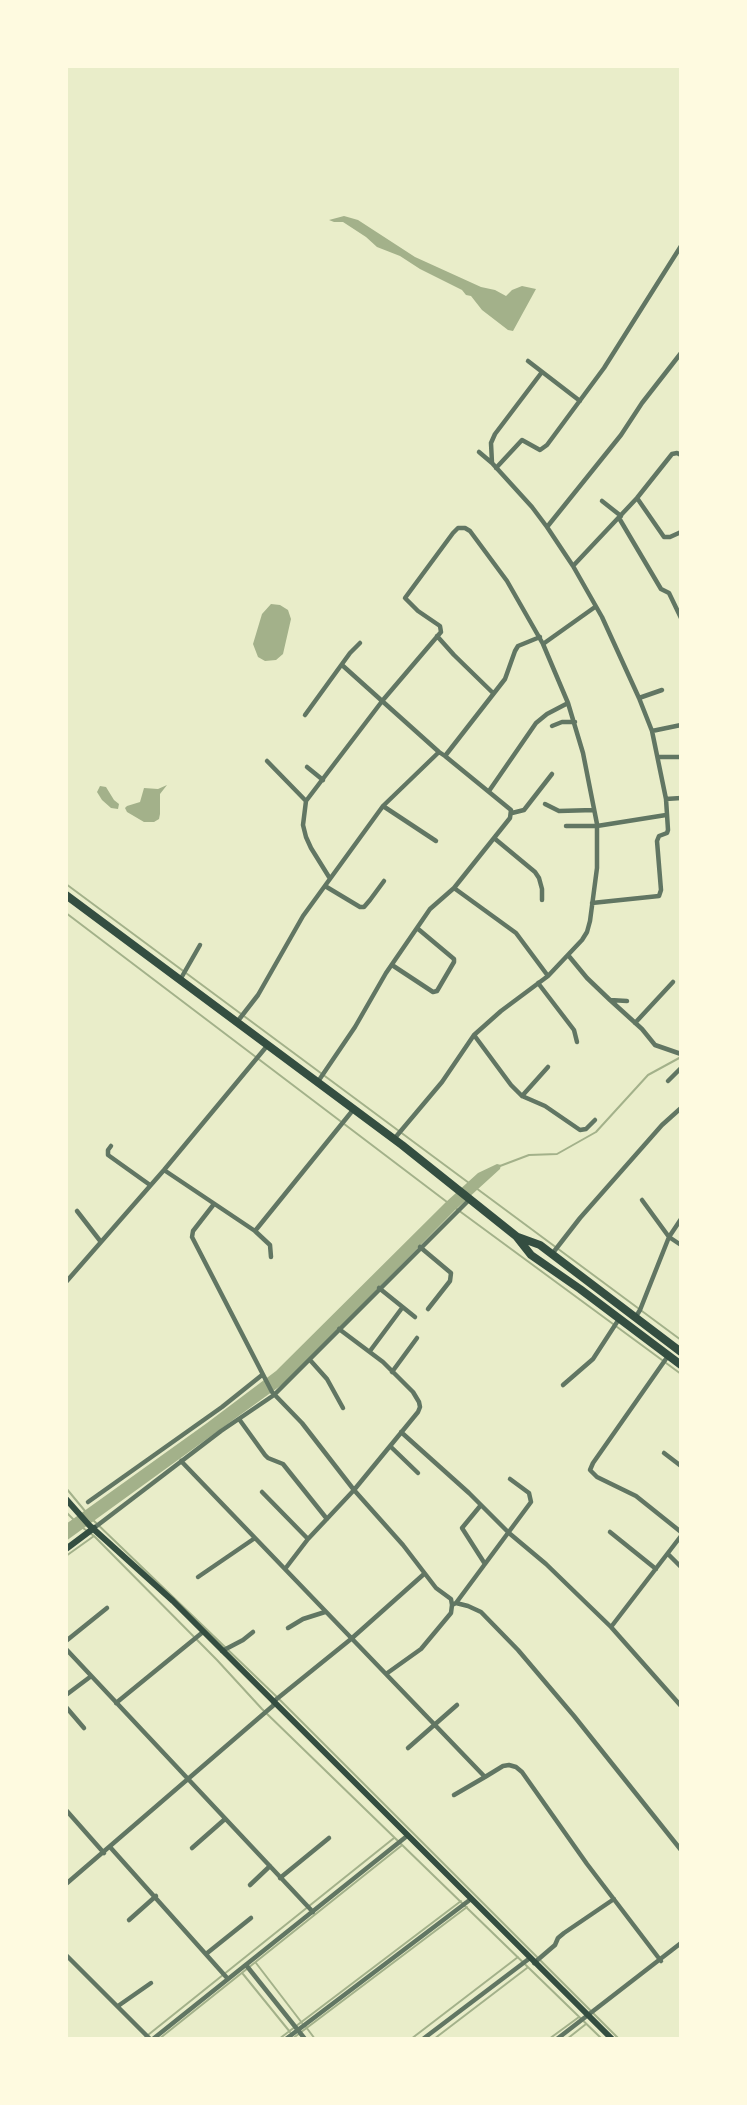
<!DOCTYPE html>
<style>
body{margin:0}
#map{position:relative;width:747px;height:2105px;overflow:hidden;background:#e9edc9;font-family:"Roboto Condensed",sans-serif}
canvas{display:block}
.frame{position:absolute;inset:0;border:68px solid #fefae0;pointer-events:none}
</style>
<div id="map">
<canvas width="747" height="2105"></canvas>
<div class="frame"></div>
</div>
<script>
const g = document.querySelector('canvas').getContext('2d');
g.lineJoin = 'round';
function fillPath(path, color) { g.fillStyle = color; g.fill(path, 'evenodd'); }
const shape = rows => new Path2D(rows.map(r => 'M' + r).join(''));
function strokePath(path, color, width, dash) { g.strokeStyle = color; g.lineWidth = width; g.lineCap = dash ? 'butt' : 'round'; g.setLineDash(dash || []); g.stroke(path); }
fillPath(shape([
 [344,216,358,220,415,257,481,287,495,290,506,296,512,290,522,286,536,289,513,331,508,330,482,310,471,296,466,295,462,290,420,269,400,256,377,247,366,237,343,222,334,222,329,220],
 [271,604,280,605,288,610,291,619,283,654,276,660,265,661,258,657,253,644,262,614],
 [167,785,160,794,160,814,159,819,154,822,144,822,127,812,125,808,127,806,140,802,144,788,158,789],
 [100,786,106,787,114,800,119,804,118,809,111,808,102,800,97,792],
 [497,1164,501,1165,500,1169,455,1210,287,1381,66,1541,66,1524,207,1423,276,1371,446,1202,478,1173]
]), '#a3b18a');
strokePath(shape([
 [66,884,469,1183],
 [66,913,447,1202],
 [500,1166,529,1155,557,1154,596,1132,648,1075,681,1057],
 [476,1188,681,1340],
 [454,1207,681,1374],
 [66,1488,85,1511],
 [66,1512,74,1520],
 [93,1520,278,1698,619,2039],
 [83,1528,94,1536,217,1660,262,1709,602,2039],
 [66,1556,94,1536],
 [256,1963,302,2023],
 [243,1974,290,2032],
 [306,2027,315,2039],
 [143,2039,394,1838],
 [159,2039,401,1846],
 [279,2039,461,1901],
 [292,2039,467,1907],
 [411,2039,518,1957],
 [434,2039,527,1968],
 [549,2039,579,2017],
 [567,2039,586,2024]
]), '#a3b18a', 2);
strokePath(shape([
 [528,361,580,401],
 [542,372,495,434,491,443,492,463,532,507,547,527,573,566,602,617,639,698,652,731,666,799,668,830,667,833,659,836,657,841,661,890,659,896,592,903],
 [479,452,492,463],
 [496,468,522,440,540,450,547,445,604,368,681,246],
 [637,498,664,537,670,537,681,532],
 [602,501,621,516],
 [619,518,661,589,669,593,681,618],
 [547,527,621,435,642,403,681,353],
 [573,566,637,498,672,454,677,453,681,455],
 [437,636,454,655,493,693],
 [543,644,595,607],
 [342,665,439,752],
 [639,698,662,690],
 [305,715,350,653,360,643],
 [552,726,562,722,575,722],
 [652,731,681,725],
 [445,756,505,679,515,651,518,646,540,637],
 [658,757,681,757],
 [267,761,306,801],
 [307,767,323,780],
 [489,791,536,723,547,714,568,703],
 [666,799,681,798],
 [545,804,559,811,594,810],
 [383,806,436,841],
 [512,813,524,810,552,774],
 [566,826,597,826,666,815],
 [494,838,535,872,539,878,542,889,542,900],
 [329,877,311,848,306,837,303,825,306,801,383,700,441,632,440,626,418,611,405,598,453,533,458,528,465,528,470,531,507,581,543,644,568,703,583,753,597,824,597,868,590,921,587,932,582,940,548,976,501,1011,474,1035,442,1082,394,1139],
 [325,886,360,907,364,907,370,900,384,881],
 [454,888,516,933,548,976],
 [568,955,587,978,610,1000,627,1001],
 [392,965,433,992,437,991,454,962,454,959,417,928],
 [180,980,200,945],
 [538,983,574,1030,577,1042],
 [610,1000,642,1029,655,1045,681,1054],
 [237,1022,258,995,303,916,383,806,439,752,445,756,511,810,510,818,454,888,430,909,386,973,355,1027,317,1083],
 [635,1023,673,982],
 [474,1035,511,1085,522,1096,545,1106,580,1130,586,1129,595,1120],
 [668,1081,681,1068],
 [522,1096,548,1067],
 [111,1146,108,1150,108,1155,150,1185],
 [164,1170,255,1231,353,1110],
 [642,1200,669,1237,681,1245],
 [214,1204,193,1231,192,1237,272,1392,302,1423,354,1490,403,1545,436,1588,451,1599,452,1605],
 [77,1211,101,1242],
 [255,1231,270,1245,271,1257],
 [420,1247,451,1273,450,1281,428,1309],
 [552,1254,580,1218,662,1125,681,1108],
 [66,1282,164,1170,267,1046],
 [379,1288,415,1317],
 [635,1318,640,1310,669,1237,681,1219],
 [370,1351,402,1308],
 [668,1356,593,1463,590,1470,597,1477,636,1496,681,1532],
 [310,1360,327,1379,343,1408],
 [392,1372,417,1338],
 [563,1385,593,1359,619,1319],
 [239,1419,265,1455,268,1458,283,1464,327,1519],
 [401,1432,469,1493,509,1533,546,1564,611,1627,681,1706],
 [390,1446,418,1473],
 [664,1453,681,1466],
 [181,1461,485,1777,503,1766,509,1765,516,1767,522,1772,587,1864,661,1961],
 [262,1492,308,1539],
 [88,1502,222,1407,262,1375],
 [481,1505,462,1528,485,1564],
 [94,1528,221,1431,274,1395,470,1199],
 [610,1532,656,1569],
 [668,1554,681,1567],
 [285,1569,308,1539,354,1490,418,1412,420,1407,419,1402,413,1392,383,1362,339,1329],
 [198,1577,255,1538],
 [456,1603,531,1502,529,1493,510,1479],
 [452,1605,456,1603,468,1606,481,1612,518,1650,574,1716,681,1850],
 [611,1627,681,1536],
 [288,1628,303,1619,325,1612],
 [66,1641,107,1608],
 [66,1649,313,1912],
 [222,1651,243,1640,253,1632],
 [386,1674,421,1649,451,1613,452,1605],
 [66,1695,90,1677],
 [273,1702,351,1639,424,1574],
 [116,1703,203,1632],
 [66,1707,84,1728],
 [408,1748,457,1705],
 [454,1795,485,1777],
 [66,1810,104,1853],
 [110,1847,228,1979],
 [192,1848,225,1819],
 [280,1878,329,1838],
 [66,1884,275,1704],
 [250,1885,270,1866],
 [129,1920,156,1896],
 [206,1954,251,1918],
 [66,1955,150,2039],
 [534,1963,555,1945,558,1938,564,1933,614,1899],
 [246,1965,305,2039],
 [118,2006,151,1983],
 [153,2039,407,1836],
 [286,2039,471,1899],
 [423,2039,530,1958],
 [557,2039,681,1943]
]), '#617663', 4.5);
strokePath(shape([
 [66,1499,89,1525,173,1601,612,2039],
 [66,1549,94,1528]
]), '#344e41', 6);
strokePath(shape([
 [66,895,402,1145,516,1236,531,1255,580,1289,681,1365],
 [518,1237,540,1245,681,1352]
]), '#344e41', 8);
</script>
